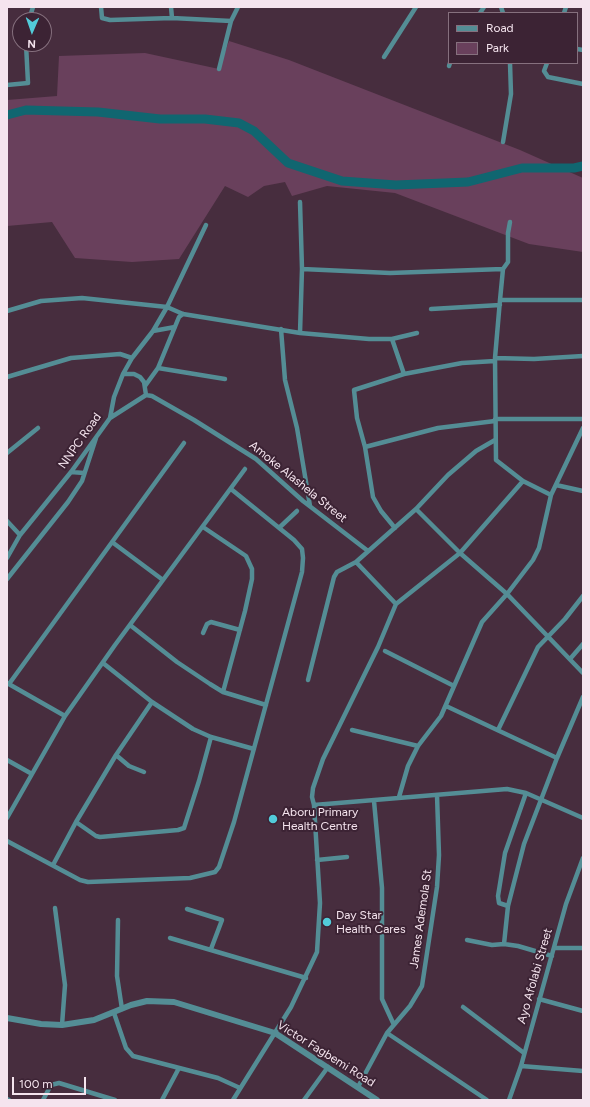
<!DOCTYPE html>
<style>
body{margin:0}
#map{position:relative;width:590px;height:1107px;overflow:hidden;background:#472d3e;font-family:Figtree,sans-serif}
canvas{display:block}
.frame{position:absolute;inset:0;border:8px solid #f5e4ee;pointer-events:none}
.legend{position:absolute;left:448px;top:12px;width:130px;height:52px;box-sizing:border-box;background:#3c2334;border:1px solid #86707e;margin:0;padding:5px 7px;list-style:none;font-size:12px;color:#f5e4ee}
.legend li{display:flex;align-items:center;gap:8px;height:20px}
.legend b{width:20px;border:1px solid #86707e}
.north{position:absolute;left:12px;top:12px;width:40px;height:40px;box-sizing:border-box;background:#3c2334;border:1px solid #86707e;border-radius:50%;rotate:182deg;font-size:11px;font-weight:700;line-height:16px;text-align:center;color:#f5e4ee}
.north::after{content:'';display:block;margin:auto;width:14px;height:18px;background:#52cbd9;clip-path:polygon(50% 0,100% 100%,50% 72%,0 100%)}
.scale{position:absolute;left:12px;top:1077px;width:74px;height:18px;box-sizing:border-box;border:2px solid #f5e4ee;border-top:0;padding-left:5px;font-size:12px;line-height:14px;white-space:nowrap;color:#f5e4ee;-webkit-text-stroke:3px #3c2334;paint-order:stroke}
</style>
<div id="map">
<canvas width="590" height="1107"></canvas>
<div class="frame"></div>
<ul class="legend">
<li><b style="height:5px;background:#548d95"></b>Road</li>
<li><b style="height:11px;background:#69405c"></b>Park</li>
</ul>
<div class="north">N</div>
<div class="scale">100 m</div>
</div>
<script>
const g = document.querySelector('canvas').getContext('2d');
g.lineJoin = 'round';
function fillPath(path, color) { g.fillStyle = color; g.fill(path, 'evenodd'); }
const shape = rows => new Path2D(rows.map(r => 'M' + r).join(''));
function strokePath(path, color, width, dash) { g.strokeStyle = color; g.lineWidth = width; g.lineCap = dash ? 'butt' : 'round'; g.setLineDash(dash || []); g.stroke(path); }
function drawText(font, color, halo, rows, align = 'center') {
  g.font = font + ' Figtree,sans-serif'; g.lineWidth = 4; g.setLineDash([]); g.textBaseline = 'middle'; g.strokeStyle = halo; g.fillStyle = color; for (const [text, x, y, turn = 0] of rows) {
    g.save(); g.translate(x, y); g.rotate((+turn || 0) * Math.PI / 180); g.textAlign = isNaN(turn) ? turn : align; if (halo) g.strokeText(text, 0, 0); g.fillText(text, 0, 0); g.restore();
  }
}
fillPath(shape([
 [229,41,289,60,520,150,583,178,583,252,529,244,395,193,327,186,292,196,285,182,264,186,248,197,225,186,179,259,132,262,75,258,52,222,7,226,7,100,57,96,59,56,145,53,219,69]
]), '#69405c');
strokePath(shape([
 [7,115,26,110,98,112,160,119,205,119,239,123,254,131,288,163,342,181,396,185,468,182,522,168,574,168,583,166]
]), '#106670', 9);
strokePath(shape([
 [101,7,102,18,110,20,172,18,231,21],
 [171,7,172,18],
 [501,7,503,13],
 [480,13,484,7],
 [564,13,566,7],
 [29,20,33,7],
 [577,49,583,50],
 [384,57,416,7],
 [547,63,544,71,548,77,583,84],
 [449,66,450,63],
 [219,69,231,21,238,7],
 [7,85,28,83,26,44],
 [503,142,511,94,510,63],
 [302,269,390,273,503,269],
 [500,300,503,269,508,262,508,233,510,222],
 [431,309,500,305],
 [7,311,41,301,82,298,167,307,183,314,300,333,369,339,392,339,417,333],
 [281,329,285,380,297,428,310,506],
 [153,331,175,327],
 [300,333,302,269,300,202],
 [392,339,404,374],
 [495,358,534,359,583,356],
 [158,368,225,379],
 [123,374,134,374,140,377,144,382,146,395],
 [7,377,71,358,120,354,132,358],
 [145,386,158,368,179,317,183,314],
 [110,418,146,395,152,396,194,420,256,459,303,501,368,551],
 [495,419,583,419],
 [365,447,438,428,495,421],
 [7,453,38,428],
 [71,472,84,473],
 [556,485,583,491],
 [551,495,523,481,496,460,495,358,500,300,583,300],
 [416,509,460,553,507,594,583,673],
 [7,521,20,535],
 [203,527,246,556,252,569,252,579,245,611,223,692],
 [280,527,297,511],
 [395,528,381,511,373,497,365,447,357,418,354,390,404,374,462,363,495,361],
 [112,542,163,580],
 [7,558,20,535,71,472,110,418,114,397,123,374,132,358,153,331,167,307,206,225],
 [356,562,396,604],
 [7,579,68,502,82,481,96,438],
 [130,625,177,662,210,684,223,692,266,705],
 [203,633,207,624,211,622,240,630],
 [385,651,454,686],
 [570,659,583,644],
 [103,663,152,702,193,729,211,737,254,749],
 [308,680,334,577,337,572,356,562,416,509,448,475,476,451,495,440],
 [7,683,65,716],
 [9,684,184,443],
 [446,706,557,758],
 [352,730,418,746],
 [498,730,538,647,565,619,583,596],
 [116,755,129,766,144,772],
 [7,760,32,774],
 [399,797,408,766,418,746,441,716,482,622,507,594,533,560,539,548,551,495,583,428],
 [374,801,382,888,382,999,394,1025],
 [314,805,507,789,526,793,583,818],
 [7,818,65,716,115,645,245,469],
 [76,822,96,836,100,837,178,830,184,828,199,781,211,737],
 [7,841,80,880,88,882,190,878,215,872,219,867,234,822,302,572,303,558,302,549,294,540,231,489],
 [317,860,347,857],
 [53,865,76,822,116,755,152,702],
 [508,906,499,903,498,896,505,853,526,793],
 [55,908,65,985,62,1025],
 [187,909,222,920,211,949],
 [118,920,117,976,122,1009],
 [170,938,306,978],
 [467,940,492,945,504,944,518,946,552,956],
 [504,944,508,906,524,844,557,758,583,697],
 [554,948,583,948],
 [539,999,583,1011],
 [463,1007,524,1053],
 [114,1013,126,1048,133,1056,218,1078,240,1088],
 [387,1033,487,1100],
 [521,1066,583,1071],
 [358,1087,387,1033,410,1006,422,986,437,887,439,855,437,795],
 [7,1099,9,1100],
 [43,1100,51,1085,59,1083,115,1100],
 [162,1100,179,1068],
 [233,1100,291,1007,317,952,320,903,314,805,312,797,313,788,323,759,378,647,396,604,460,553,523,481],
 [304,1100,328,1067],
 [509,1100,521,1066,566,904,583,858]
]), '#548d95', 4.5);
strokePath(shape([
 [7,1018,41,1024,62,1025,94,1020,131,1005,147,1001,174,1002,275,1033,377,1100]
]), '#548d95', 6);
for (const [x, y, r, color] of [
 [273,819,5,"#52cbd9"],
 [327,922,5,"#52cbd9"]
]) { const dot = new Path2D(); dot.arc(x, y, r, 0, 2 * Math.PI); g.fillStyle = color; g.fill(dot); strokePath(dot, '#3c2334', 1.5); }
drawText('12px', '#f5e4ee', '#3c2334', [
 ["NNPC Road",80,441,-55],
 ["Amoke Alashela Street",298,482,39],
 ["James Ademola St",421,919,-82],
 ["Ayo Afolabi Street",535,976,-74],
 ["Victor Fagbemi Road",326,1054,32]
]);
drawText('12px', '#f5e4ee', '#3c2334', [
 ["Aboru Primary",282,812],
 ["Health Centre",282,826],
 ["Day Star",336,915],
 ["Health Cares",336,929]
], 'left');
</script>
